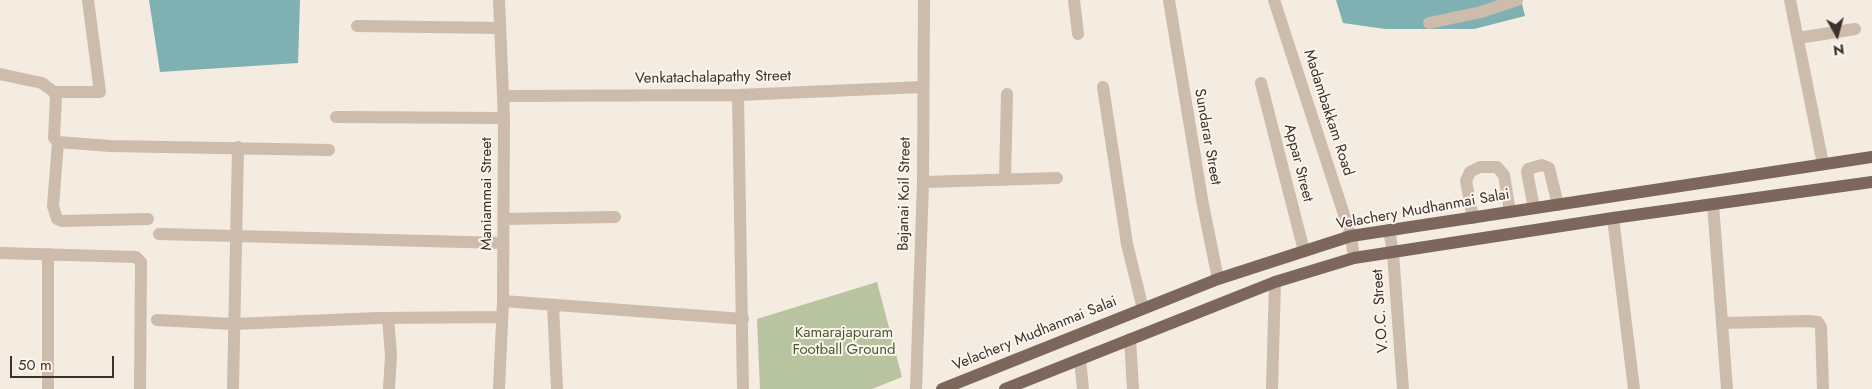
<!DOCTYPE html>
<style>
body{margin:0}
#map{position:relative;width:1872px;height:389px;overflow:hidden;background:#f4ebe1;font-family:Jost,sans-serif}
canvas{display:block}
.north{position:absolute;left:1812px;top:10px;width:50px;height:50px;-webkit-text-stroke:4px #fbf5ee;paint-order:stroke;rotate:173deg;font-size:14px;font-weight:700;line-height:20px;text-align:center;color:#3b302b}
.north::after{content:'';display:block;margin:auto;width:18px;height:22px;background:#3b302b;clip-path:polygon(50% 0,100% 100%,50% 72%,0 100%)}
.scale{position:absolute;left:10px;top:356px;width:104px;height:22px;box-sizing:border-box;border:2px solid #3b302b;border-top:0;padding-left:6px;font-size:15px;line-height:18px;white-space:nowrap;color:#3b302b;-webkit-text-stroke:4px #fbf5ee;paint-order:stroke}
</style>
<div id="map">
<canvas width="1872" height="389"></canvas>
<div class="north">N</div>
<div class="scale">50 m</div>
</div>
<script>
const g = document.querySelector('canvas').getContext('2d');
g.lineJoin = 'round';
function fillPath(path, color) { g.fillStyle = color; g.fill(path, 'evenodd'); }
const shape = rows => new Path2D(rows.map(r => 'M' + r).join(''));
function strokePath(path, color, width, dash) { g.strokeStyle = color; g.lineWidth = width; g.lineCap = dash ? 'butt' : 'round'; g.setLineDash(dash || []); g.stroke(path); }
function drawText(font, color, halo, rows, align = 'center') {
  g.font = font + ' Jost,sans-serif'; g.lineWidth = 4; g.setLineDash([]); g.textBaseline = 'middle'; g.strokeStyle = halo; g.fillStyle = color; for (const [text, x, y, turn = 0] of rows) {
    g.save(); g.translate(x, y); g.rotate((+turn || 0) * Math.PI / 180); g.textAlign = isNaN(turn) ? turn : align; if (halo) g.strokeText(text, 0, 0); g.fillText(text, 0, 0); g.restore();
  }
}
fillPath(shape([
 [877,282,902,377,872,389,760,389,757,319]
]), '#b8c4a0');
fillPath(shape([
 [149,0,300,0,298,63,160,72],
 [1336,0,1521,0,1525,16,1474,29,1385,29,1343,23]
]), '#7fb0b2');
strokePath(shape([
 [1074,0,1078,34],
 [1169,0,1203,205,1218,279],
 [1274,0,1351,236,1354,258],
 [1790,0,1823,164],
 [1429,23,1481,12,1517,0],
 [357,26,500,28],
 [1798,38,1855,29],
 [0,74,42,83,54,92,56,97,54,138,58,142,110,146,329,150],
 [1261,83,1304,251],
 [1103,87,1127,244,1143,309],
 [54,92,100,92,88,0],
 [738,95,743,389],
 [504,96,738,95,922,87],
 [336,117,504,118],
 [58,142,53,206,57,219,62,221,148,219],
 [1005,180,1007,94],
 [923,182,1057,178],
 [1713,204,1727,389],
 [1534,208,1527,172,1528,169,1542,165,1549,168,1558,205],
 [1473,218,1466,181,1470,172,1480,167,1497,167,1504,175,1510,212],
 [1613,218,1634,389],
 [503,219,615,217],
 [1389,230,1393,253,1403,389],
 [159,234,503,243],
 [0,253,136,257,141,262,140,389],
 [48,254,48,389],
 [503,301,743,319],
 [553,305,557,389],
 [388,318,391,355,389,389],
 [157,320,233,324,379,318,502,317],
 [1722,323,1808,321,1818,322,1821,327,1823,389],
 [1130,339,1133,389],
 [1080,359,1083,389],
 [233,389,238,147],
 [499,389,503,301,504,118,499,0],
 [916,389,923,182,924,0],
 [1272,389,1275,282]
]), '#cdbbac', 12);
strokePath(shape([
 [942,389,1218,279,1351,236,1872,157],
 [1005,389,1275,282,1354,258,1613,218,1872,182]
]), '#7d675c', 12);
drawText('15px', '#3b302b', '#fbf5ee', [
 ["Venkatachalapathy Street",713,78,-1],
 ["Madambakkam Road",1328,113,72],
 ["Sundarar Street",1207,137,80],
 ["Appar Street",1298,163,76],
 ["Maniammai Street",487,194,-90],
 ["Bajanai Koil Street",905,194,-89],
 ["Velachery Mudhanmai Salai",1423,210,-10],
 ["V.O.C. Street",1381,311,-94],
 ["Velachery Mudhanmai Salai",1035,334,-22]
]);
drawText('15px', '#4a5a2e', '#fbf5ee', [
 ["Kamarajapuram",844,333],
 ["Football Ground",844,350]
]);
</script>
